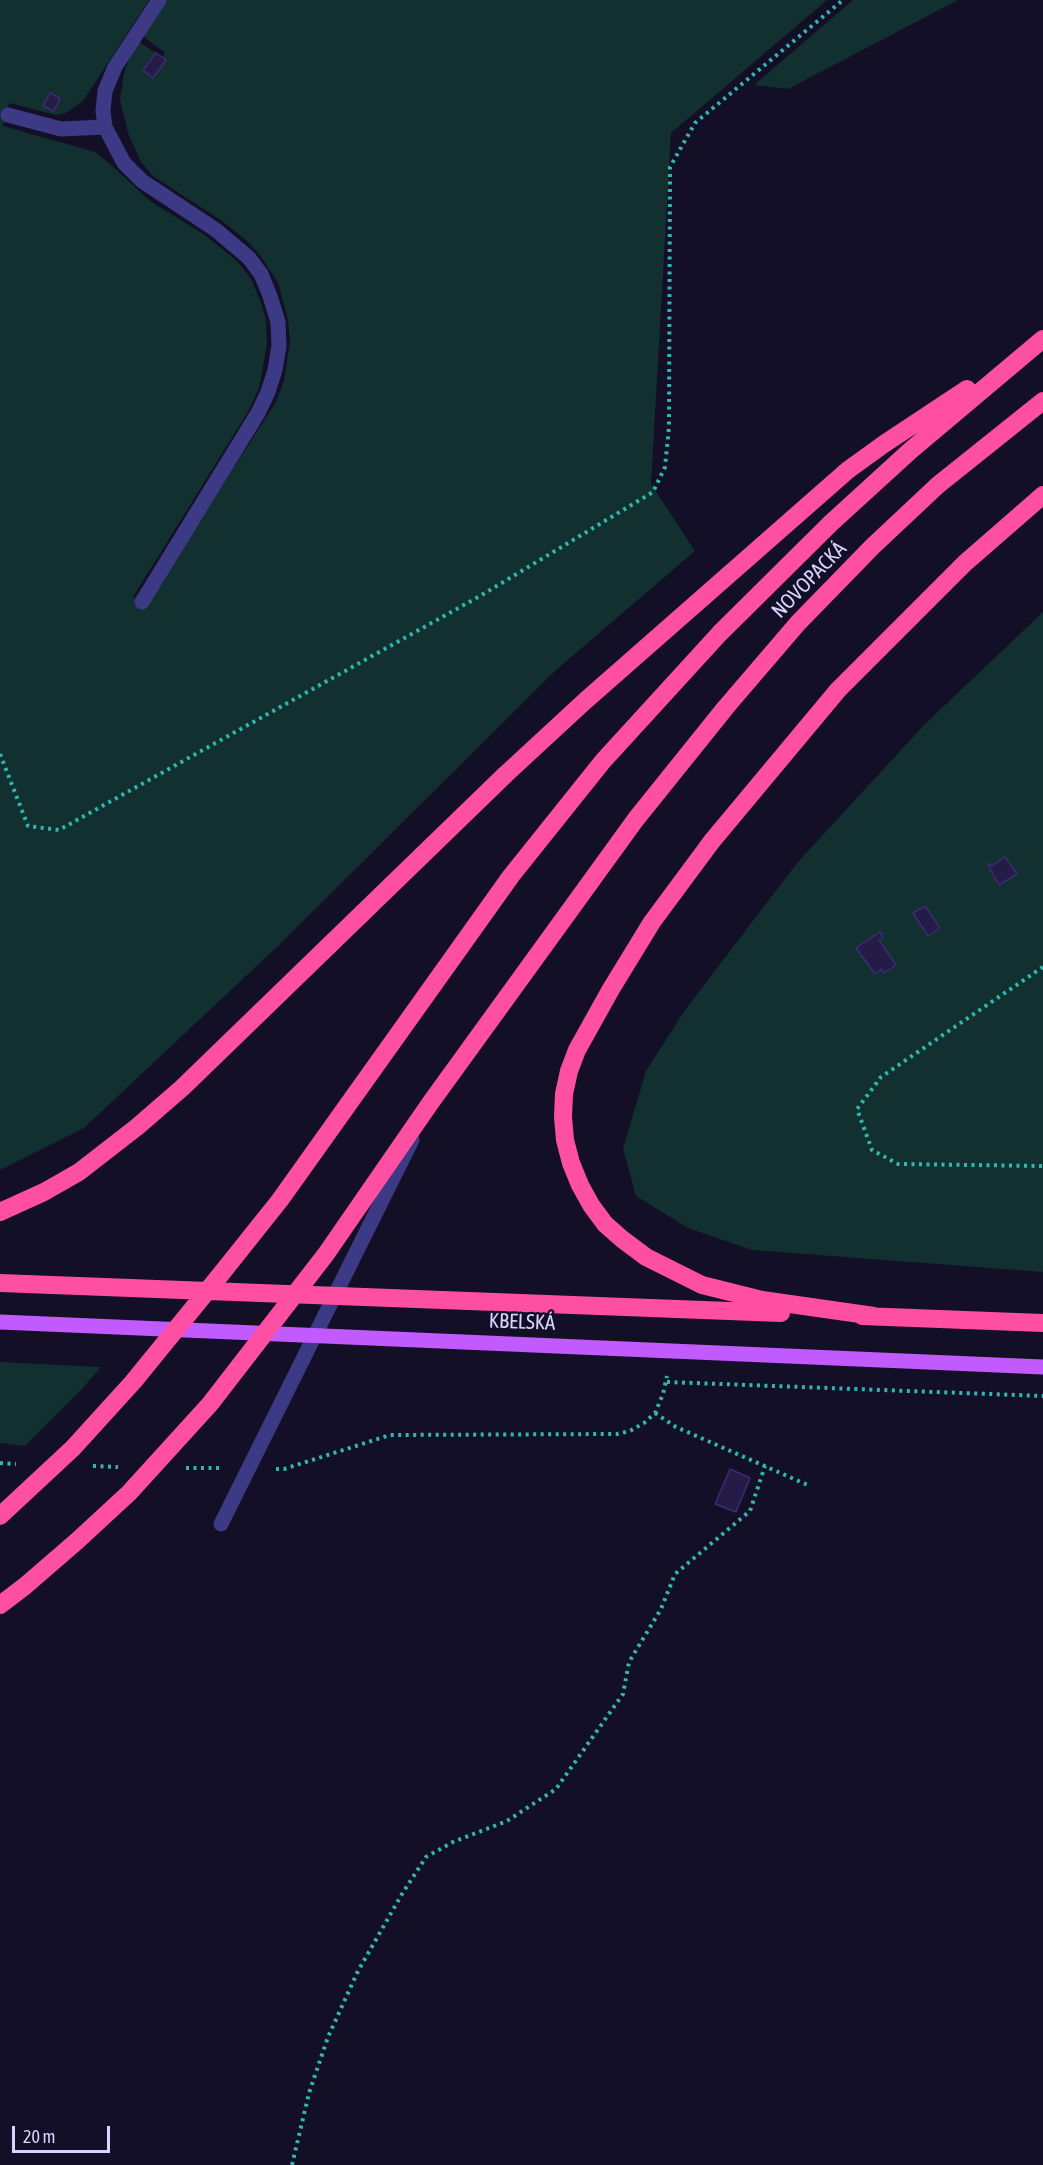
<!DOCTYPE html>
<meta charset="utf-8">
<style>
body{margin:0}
#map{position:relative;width:1043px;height:2165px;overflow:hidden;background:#130f26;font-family:"Asap Condensed",sans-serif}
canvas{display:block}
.scale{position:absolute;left:12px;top:2126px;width:98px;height:27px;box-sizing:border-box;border:3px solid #d9d4ff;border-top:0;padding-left:8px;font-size:18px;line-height:21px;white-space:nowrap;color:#d9d4ff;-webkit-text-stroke:4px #130f26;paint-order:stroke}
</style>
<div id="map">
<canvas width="1043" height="2165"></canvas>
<div class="scale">20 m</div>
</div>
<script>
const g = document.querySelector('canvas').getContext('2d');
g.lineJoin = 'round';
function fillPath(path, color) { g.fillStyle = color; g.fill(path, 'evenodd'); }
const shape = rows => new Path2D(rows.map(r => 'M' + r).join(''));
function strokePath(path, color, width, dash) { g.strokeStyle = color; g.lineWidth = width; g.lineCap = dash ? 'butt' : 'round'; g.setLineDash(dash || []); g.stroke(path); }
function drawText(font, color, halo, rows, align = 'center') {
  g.font = font + ' "Asap Condensed",sans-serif'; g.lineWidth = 4.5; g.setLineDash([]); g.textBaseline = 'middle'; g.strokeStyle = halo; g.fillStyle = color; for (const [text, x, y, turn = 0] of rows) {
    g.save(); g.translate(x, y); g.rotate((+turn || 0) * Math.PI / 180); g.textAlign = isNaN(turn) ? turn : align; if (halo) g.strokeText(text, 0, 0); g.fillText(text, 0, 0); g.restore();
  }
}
fillPath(shape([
 [0,0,149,0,83,101,66,113,56,115,9,103,3,126,95,152,109,163,150,201,205,235,238,262,251,279,260,300,266,320,267,344,259,388,249,410,133,597,145,605,276,402,284,381,290,341,288,319,278,283,260,255,248,242,222,221,153,176,141,162,128,133,120,99,124,73,130,56,139,42,156,53,143,70,153,77,166,60,162,57,165,53,143,36,167,0,827,0,671,133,651,484,695,551,555,671,280,944,84,1128,0,1170],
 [853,0,958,0,788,89,754,85],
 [1043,612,1043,1272,752,1250,688,1228,636,1196,623,1149,646,1071,685,1010,797,863,925,724],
 [0,1362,101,1367,82,1389,25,1446,0,1443]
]), '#12302f');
const building = shape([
 [156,53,166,60,153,78,143,70,156,53],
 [50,93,60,98,54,111,43,106,50,93],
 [1005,857,1017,874,999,885,988,865,990,864,992,866,1005,857],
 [925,906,940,928,928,936,913,913,925,906],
 [880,932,883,937,879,940,896,965,884,973,882,969,875,974,856,948,880,932],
 [730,1469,750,1478,736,1512,715,1504,730,1469]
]);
fillPath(building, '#241b47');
strokePath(building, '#3b2d73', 1.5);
strokePath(shape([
 [0,754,28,826,59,830,480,596,653,492,665,467,669,427,670,167,695,123,843,0],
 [1043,967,881,1077,857,1109,872,1150,898,1164,1043,1166],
 [667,1382,1043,1396],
 [655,1413,676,1427,810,1486],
 [0,1463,16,1464],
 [93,1466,118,1467],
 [186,1468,223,1468],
 [276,1469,284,1469,390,1435,617,1434,630,1431,644,1423,655,1413,663,1394,667,1376],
 [292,2165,309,2093,328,2037,358,1971,402,1894,426,1857,453,1842,507,1821,556,1789,623,1694,629,1662,661,1609,675,1574,750,1511,765,1466]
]), '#2fb8b0', 4, [3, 4.5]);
strokePath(shape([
 [8,115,61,129,105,127],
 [142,602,258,413,268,392,275,370,279,346,278,322,270,296,261,274,249,258,216,230,142,181,124,163,105,127,103,111,105,91,115,67,159,0],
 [221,1524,412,1140]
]), '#3d3a85', 15);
strokePath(shape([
 [0,1322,1043,1367]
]), '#c25bff', 15);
strokePath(shape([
 [0,1212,44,1192,79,1172,137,1127,182,1088,506,774,585,701,848,470,884,444,967,389],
 [0,1283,781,1313],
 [862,1316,1043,1323],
 [874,1316,762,1300,702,1285,646,1257,622,1239,605,1224,591,1205,580,1185,571,1163,565,1140,563,1117,564,1094,569,1071,577,1050,611,989,652,922,712,841,838,690,965,563,1043,495],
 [0,1516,73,1448,133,1382,221,1274,280,1200,511,876,603,761,720,633,831,523,911,450,1043,339],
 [0,1605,25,1586,77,1541,129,1493,210,1404,326,1254,431,1102,636,819,726,707,798,623,873,546,938,485,1043,401]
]), '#ff4fa3', 18);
drawText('21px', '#d9d4ff', '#130f26', [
 ["NOVOPACKÁ",809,580,-46],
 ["KBELSKÁ",522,1322,2]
]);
</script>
